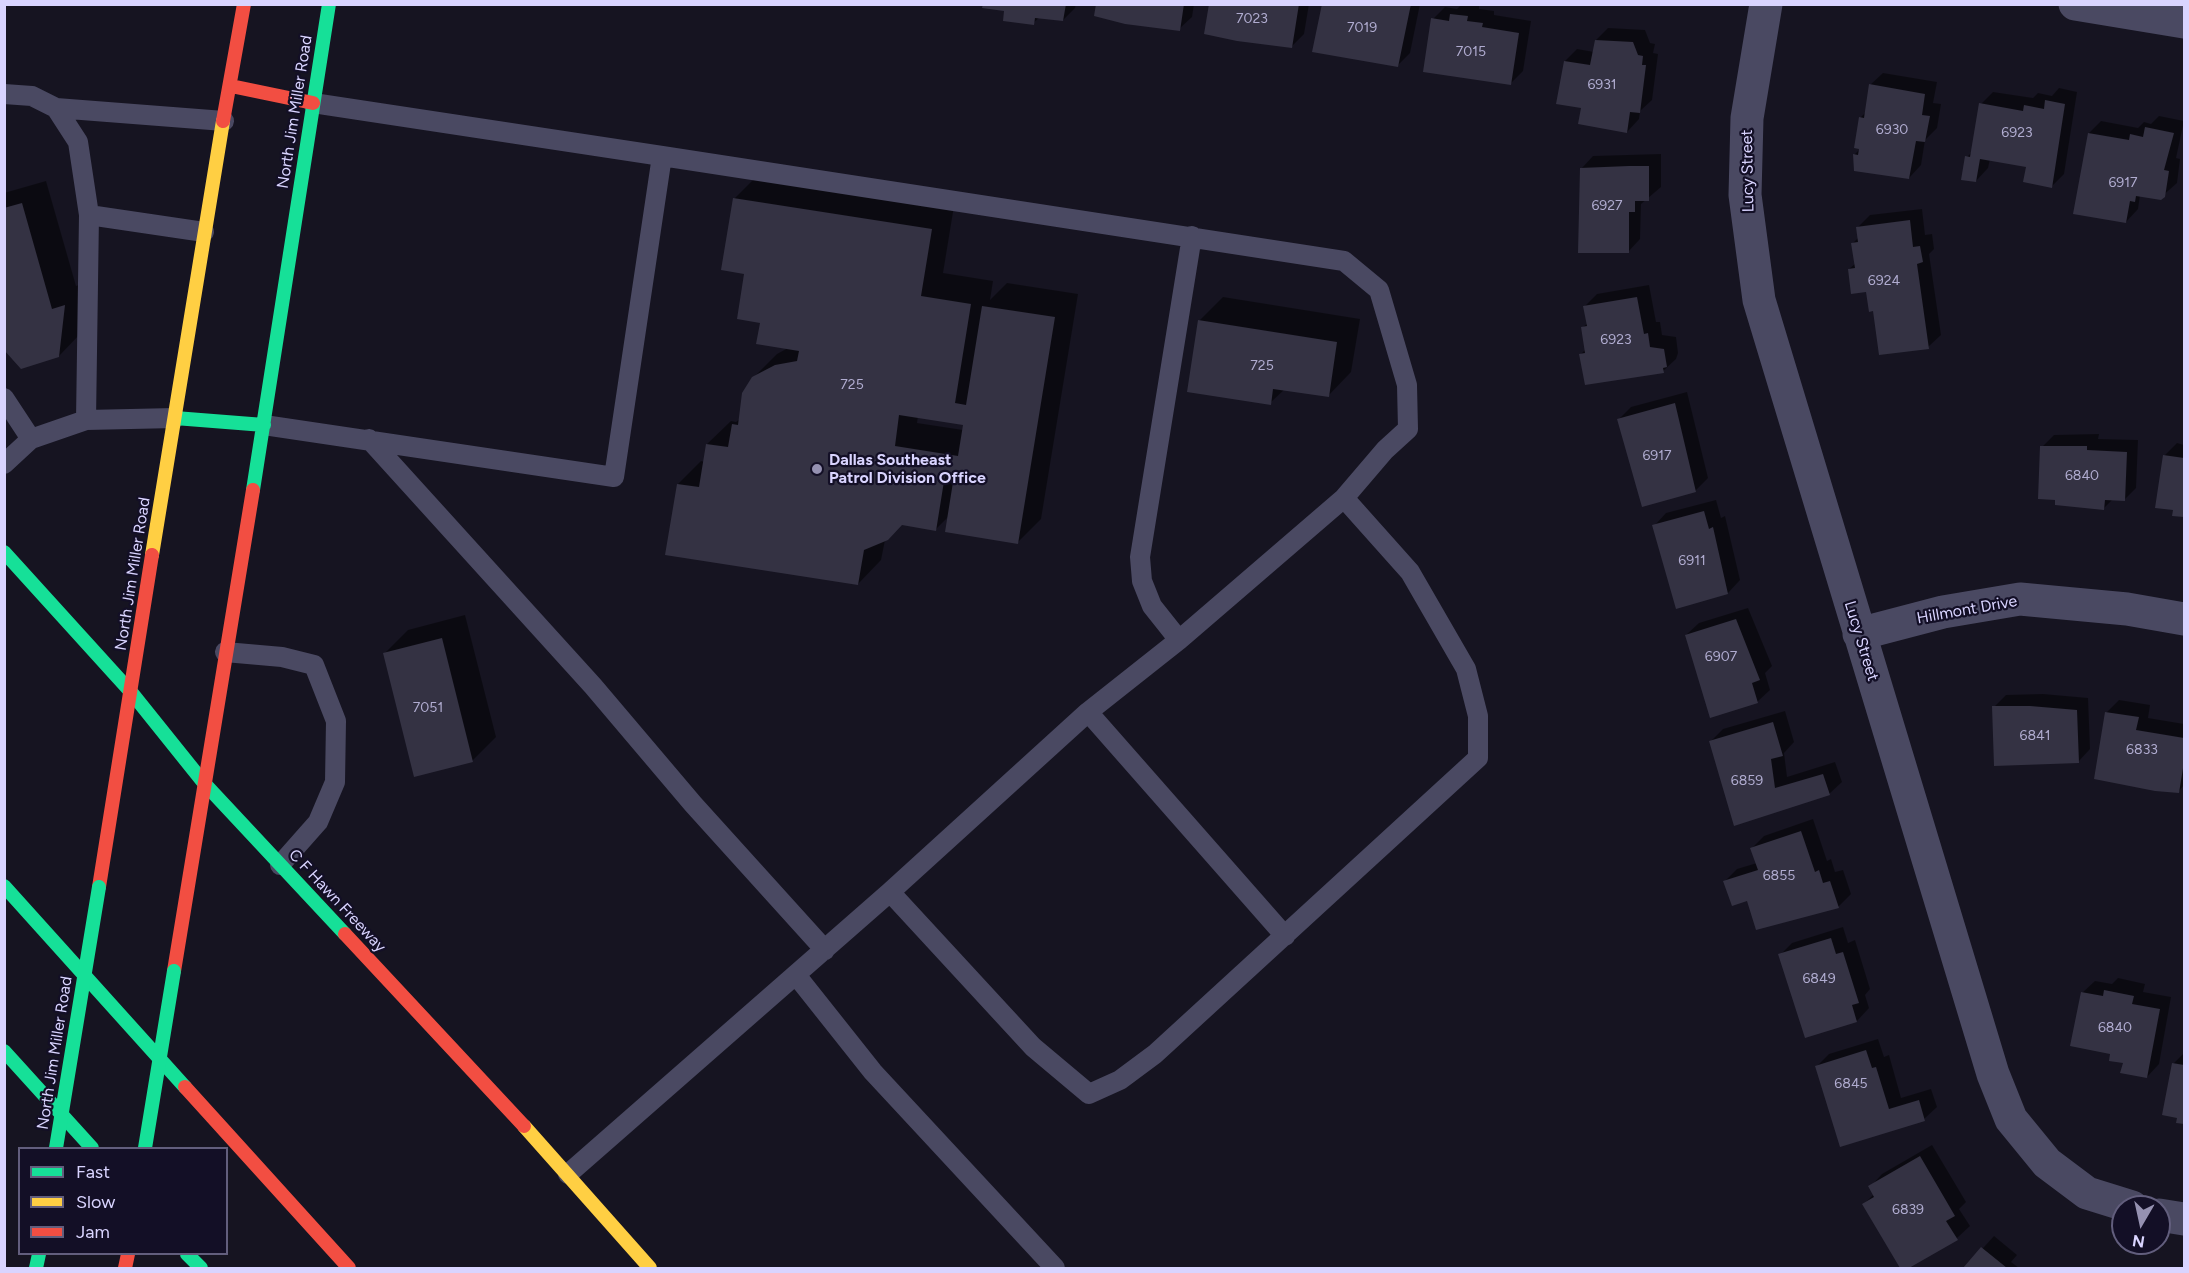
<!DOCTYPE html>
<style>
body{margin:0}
#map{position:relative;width:2189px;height:1273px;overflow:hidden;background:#161421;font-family:Figtree,sans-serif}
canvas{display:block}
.frame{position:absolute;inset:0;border:6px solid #d9d4ff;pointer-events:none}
.legend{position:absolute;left:18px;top:1147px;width:210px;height:108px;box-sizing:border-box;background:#130f26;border:2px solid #625e7d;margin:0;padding:8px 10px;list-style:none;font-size:18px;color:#d9d4ff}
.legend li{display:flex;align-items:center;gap:12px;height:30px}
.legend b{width:30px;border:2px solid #625e7d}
.north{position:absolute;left:2111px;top:1195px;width:60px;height:60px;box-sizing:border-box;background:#130f26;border:2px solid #625e7d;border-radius:50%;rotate:189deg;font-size:16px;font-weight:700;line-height:24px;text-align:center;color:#d9d4ff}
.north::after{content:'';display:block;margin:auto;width:21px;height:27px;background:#9591b1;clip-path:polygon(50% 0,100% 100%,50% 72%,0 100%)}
</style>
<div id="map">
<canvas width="2189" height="1273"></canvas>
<div class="frame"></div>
<ul class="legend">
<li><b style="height:8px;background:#16e098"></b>Fast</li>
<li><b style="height:8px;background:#ffcf43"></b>Slow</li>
<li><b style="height:8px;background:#f24e42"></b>Jam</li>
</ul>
<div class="north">N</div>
</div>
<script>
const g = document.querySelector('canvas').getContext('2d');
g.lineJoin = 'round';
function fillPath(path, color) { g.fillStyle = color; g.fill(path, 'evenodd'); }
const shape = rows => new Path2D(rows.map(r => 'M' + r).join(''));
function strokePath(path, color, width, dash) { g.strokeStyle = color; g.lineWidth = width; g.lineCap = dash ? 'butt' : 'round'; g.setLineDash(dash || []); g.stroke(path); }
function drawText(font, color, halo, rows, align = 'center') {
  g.font = font + ' Figtree,sans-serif'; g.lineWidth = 4.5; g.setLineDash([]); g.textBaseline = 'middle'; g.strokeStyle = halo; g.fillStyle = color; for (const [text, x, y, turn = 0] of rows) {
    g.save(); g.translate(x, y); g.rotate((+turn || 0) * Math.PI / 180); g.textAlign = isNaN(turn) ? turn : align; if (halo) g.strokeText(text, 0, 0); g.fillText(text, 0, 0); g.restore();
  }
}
fillPath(shape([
 [984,4,1076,4,1075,8,1063,20,1040,17,1033,23,1006,10],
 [1098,4,1194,4,1192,17,1179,29],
 [1211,4,1309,4,1304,34,1291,47],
 [1324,4,1420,4,1410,53,1398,65],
 [1462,4,1479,4,1479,9,1494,11,1494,15,1531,21,1523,71,1511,83,1433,19,1445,7,1457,9],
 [1608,28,1645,30,1650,43,1655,44,1653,53,1658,54,1652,100,1640,111,1639,119,1627,132,1583,107,1565,61,1577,49,1594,52,1596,40],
 [1883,73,1937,82,1933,103,1941,104,1937,128,1925,140,1921,165,1909,178,1854,155,1861,148,1860,118,1866,112,1870,85],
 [2059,88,2077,92,2064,174,2052,186,2028,165,1990,159,1988,168,1976,181,1967,157,1973,151,1981,104,1993,92,2033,98,2038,93,2052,96],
 [2159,116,2184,121,2176,158,2180,159,2177,183,2160,198,2140,195,2138,209,2126,222,2089,133,2101,121,2138,128,2144,122,2151,124],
 [1661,154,1661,187,1641,204,1640,239,1628,252,1581,169,1593,156],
 [758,175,954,206,943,273,993,281,990,300,1007,283,1078,294,1041,519,1018,542,949,516,936,529,902,523,885,540,881,560,858,584,678,484,701,461,705,462,707,444,731,421,736,422,741,418,753,378,777,354,788,348,762,321,746,273,734,199],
 [918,416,964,424,963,430,917,423],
 [46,181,76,286,88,282,82,332,59,356,4,347,4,193],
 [1922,209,1925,235,1932,234,1934,249,1929,254,1941,335,1928,347,1874,309,1867,291,1849,269,1856,263,1853,243,1859,237,1858,227,1870,215],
 [1649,285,1656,322,1660,322,1662,335,1676,337,1678,353,1676,359,1663,371,1581,354,1586,349,1582,328,1588,323,1585,306,1597,294],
 [1223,297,1360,319,1351,372,1328,396,1285,389,1270,403,1199,321],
 [1687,392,1708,478,1695,491,1619,419,1631,407],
 [2099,434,2098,439,2138,440,2136,488,2124,500,2113,499,2104,508,2042,447,2054,435],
 [2177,443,2184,445,2184,515,2174,514,2164,456],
 [1716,500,1721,518,1725,516,1740,580,1728,593,1654,526,1666,513],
 [1748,608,1772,666,1765,673,1770,690,1757,702,1686,635,1699,623],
 [465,615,496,737,472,761,384,654,408,630],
 [2043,694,2088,698,2090,749,2078,762,1994,707,2006,695],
 [2119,700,2150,705,2148,718,2184,724,2184,785,2179,791,2106,713],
 [1785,711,1794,742,1784,753,1787,777,1835,762,1842,782,1829,794,1735,824,1710,742,1723,729],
 [1813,819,1827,861,1831,859,1835,872,1843,870,1851,894,1839,906,1757,928,1748,899,1725,881,1737,869,1757,863,1752,848,1764,836],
 [1843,927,1848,943,1855,940,1870,989,1865,995,1869,1008,1857,1021,1780,955,1792,943],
 [2118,978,2145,984,2143,992,2171,997,2159,1064,2147,1077,2111,1053,2082,993,2095,981,2112,984],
 [1878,1039,1884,1057,1889,1055,1901,1098,1931,1089,1937,1107,1924,1119,1841,1145,1817,1066,1829,1054],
 [2184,1053,2184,1122,2178,1122,2173,1064],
 [1932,1145,1966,1202,1959,1209,1970,1226,1957,1238,1906,1268,1902,1268,1864,1204,1874,1194,1870,1187,1882,1174],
 [1994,1236,2017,1255,2011,1262,2019,1268,1965,1268]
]), '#0007');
fillPath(shape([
 [983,4,1066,4,1063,21,1035,18,1034,25,1003,21,1004,11,982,8],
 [1096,4,1184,4,1180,31,1125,24,1094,16],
 [1209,4,1299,4,1292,48,1237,41,1204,34],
 [1322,4,1411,4,1398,67,1312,52],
 [1450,14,1468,16,1467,21,1483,23,1482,27,1519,33,1511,85,1423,72,1431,18,1449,21],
 [1595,40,1633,42,1638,55,1643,56,1642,65,1646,65,1640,113,1630,112,1627,133,1578,124,1581,108,1556,104,1564,61,1590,65],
 [1869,84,1925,94,1922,115,1930,116,1925,142,1916,141,1909,179,1854,171,1853,154,1858,155,1859,149,1854,148,1859,117,1864,118],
 [2045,100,2065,104,2052,188,2023,182,2026,167,1980,159,1976,182,1961,180,1965,156,1970,157,1979,103,2023,111,2024,105,2044,109],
 [2145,127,2174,133,2164,170,2169,171,2165,197,2161,200,2136,196,2135,202,2130,201,2126,223,2073,214,2088,133,2129,140,2130,134,2143,137],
 [1629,166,1649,166,1649,201,1635,201,1635,212,1629,212,1629,253,1578,253,1580,168],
 [733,198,932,229,921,296,971,304,955,403,966,405,982,306,1055,317,1018,544,945,532,954,476,945,475,936,531,902,525,888,540,864,550,858,585,665,555,677,484,699,487,706,444,728,447,732,424,738,425,742,393,752,377,775,365,797,361,799,351,756,344,760,323,737,319,744,274,721,270],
 [899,415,963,425,958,456,895,446],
 [22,203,52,309,65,305,59,357,21,369,4,350,4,208],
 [1910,220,1913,247,1920,246,1923,262,1917,264,1929,349,1879,355,1873,311,1869,312,1866,292,1851,294,1848,269,1855,268,1851,243,1858,242,1856,227],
 [1637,297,1644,334,1648,333,1650,347,1664,349,1667,367,1663,368,1664,373,1585,385,1579,354,1585,353,1581,327,1587,326,1583,306],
 [1198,320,1337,342,1329,397,1273,389,1271,405,1187,392],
 [1675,403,1696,492,1642,507,1617,419],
 [2040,446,2087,446,2087,450,2127,452,2125,501,2105,500,2104,510,2055,505,2055,500,2038,499],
 [2163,455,2184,458,2184,517,2172,516,2173,510,2155,508],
 [1704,511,1709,529,1713,527,1728,594,1676,609,1652,525],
 [1736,619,1760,680,1752,683,1758,703,1710,718,1685,635],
 [442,638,473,762,414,777,383,653],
 [1992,706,2030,706,2077,710,2079,763,1994,766],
 [2105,712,2139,717,2136,730,2184,738,2184,762,2179,793,2155,791,2094,779],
 [1773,722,1783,756,1771,759,1775,788,1823,774,1830,795,1734,826,1709,741],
 [1801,831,1815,872,1819,870,1823,883,1830,881,1839,908,1756,930,1747,901,1732,906,1723,881,1758,870,1750,848],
 [1831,938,1836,954,1843,952,1859,1003,1852,1005,1857,1022,1805,1038,1778,954],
 [2104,990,2134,996,2132,1004,2160,1009,2147,1078,2120,1073,2123,1063,2109,1061,2110,1054,2070,1046,2081,992,2103,996],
 [1866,1050,1872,1068,1876,1067,1889,1109,1919,1100,1925,1121,1840,1147,1815,1066],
 [2172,1063,2184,1065,2184,1124,2176,1123,2177,1118,2162,1115],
 [1920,1156,1955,1216,1946,1221,1958,1240,1909,1268,1900,1268,1862,1204,1874,1197,1868,1186],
 [1981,1247,2007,1268,1963,1268]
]), '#343243');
strokePath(shape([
 [4,94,32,96,56,108,78,142,89,215,86,420],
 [56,108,224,121],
 [89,215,204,232],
 [4,398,31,439],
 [264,425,614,477,662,156,313,103],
 [369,439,593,686,693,804,825,950],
 [4,464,31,439,86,420,175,418],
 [1179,640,1152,606,1142,581,1140,557,1192,236],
 [225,652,282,657,314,665,336,721,335,782,318,822,280,865],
 [1088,712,1285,936],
 [890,892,1033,1047,1089,1094,1120,1080,1155,1054,1478,758,1478,716,1466,669,1410,572,1344,498],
 [796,975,873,1072,1055,1268],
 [568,1174,890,892,1088,712,1179,640,1344,498,1385,450,1408,429,1407,385,1379,290,1344,261,662,156]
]), '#4a4962', 20);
strokePath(shape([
 [1766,4,1747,118,1745,195,1759,300,1993,1074,2011,1119,2047,1163,2087,1193,2132,1207],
 [2075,4,2184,22],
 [1859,634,1943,612,2020,599,2127,609,2184,619],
 [2159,1215,2184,1219]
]), '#4a4962', 33);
strokePath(shape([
 [175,418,264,425],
 [253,490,329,4],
 [4,552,131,692,204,783,345,934],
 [4,886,185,1087],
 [4,1051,92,1148],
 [187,1254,201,1268],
 [36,1268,39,1254]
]), '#16e098', 14);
strokePath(shape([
 [152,555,223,121],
 [524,1126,650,1268]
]), '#ffcf43', 14);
strokePath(shape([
 [231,86,313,103],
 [223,121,244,4],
 [99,887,152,555],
 [345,934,524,1126],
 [174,971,253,490],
 [185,1087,349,1268],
 [125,1268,128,1254]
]), '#f24e42', 14);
strokePath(shape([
 [56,1148,99,887],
 [145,1148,174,971]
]), '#16e098', 14);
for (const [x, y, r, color] of [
 [817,469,6,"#9591b1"]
]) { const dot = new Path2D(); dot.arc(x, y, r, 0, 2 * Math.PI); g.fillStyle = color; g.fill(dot); strokePath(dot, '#130f26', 2); }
drawText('14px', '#b0acd0', null, [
 ["7023",1252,19],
 ["7019",1362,28],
 ["7015",1471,52],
 ["6931",1602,85],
 ["6930",1892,130],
 ["6923",2017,133],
 ["6917",2123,183],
 ["6927",1607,206],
 ["6924",1884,281],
 ["6923",1616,340],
 ["725",1262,366],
 ["725",852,385],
 ["6917",1657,456],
 ["6840",2082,476],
 ["6911",1692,561],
 ["6907",1721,657],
 ["7051",428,708],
 ["6841",2035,736],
 ["6833",2142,750],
 ["6859",1747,781],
 ["6855",1779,876],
 ["6849",1819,979],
 ["6840",2115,1028],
 ["6845",1851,1084],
 ["6839",1908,1210]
]);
drawText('16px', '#d9d4ff', '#130f26', [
 ["North Jim Miller Road",295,112,-81],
 ["Lucy Street",1748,171,-91],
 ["North Jim Miller Road",133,574,-81],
 ["Hillmont Drive",1967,610,-10],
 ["Lucy Street",1861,641,73],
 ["C F Hawn Freeway",337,901,47],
 ["North Jim Miller Road",55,1053,-81]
]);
drawText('bold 16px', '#d9d4ff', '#130f26', [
 ["Dallas Southeast",829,460],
 ["Patrol Division Office",829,478]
], 'left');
</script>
